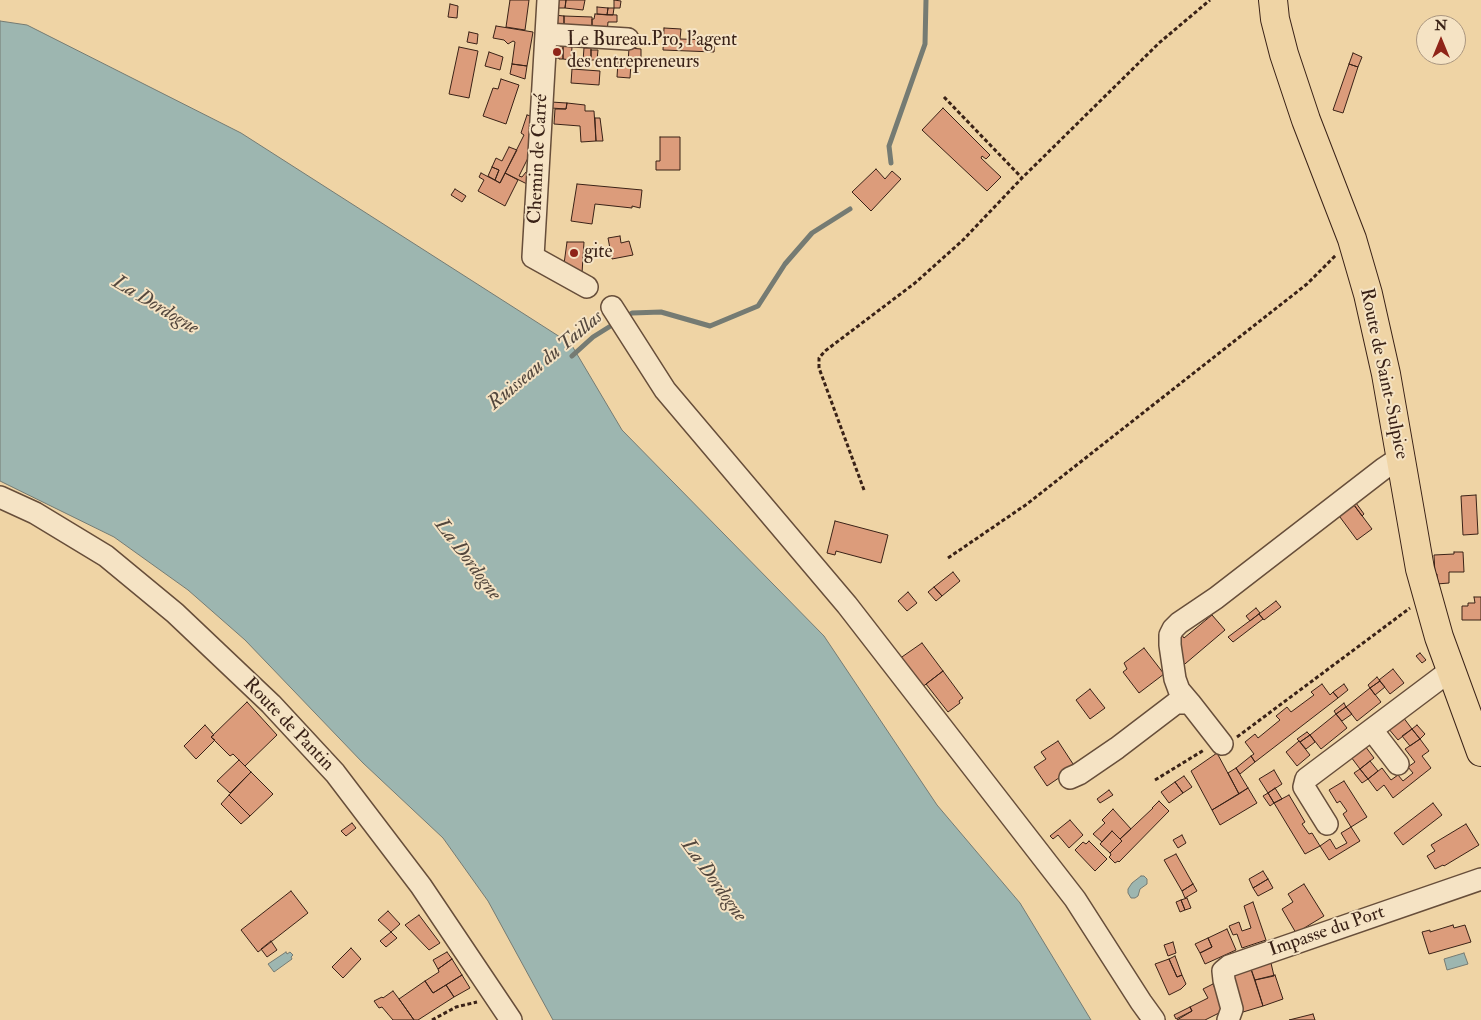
<!DOCTYPE html>
<meta charset="utf-8">
<style>
body{margin:0}
#map{position:relative;width:1481px;height:1020px;overflow:hidden;background:#efd4a5;font-family:"IM FELL Double Pica",serif}
canvas{display:block}
.north{position:absolute;left:1416px;top:15px;width:50px;height:50px;box-sizing:border-box;background:#f5e3c4;border:1px solid #aa967f;border-radius:50%;rotate:0deg;font-size:14px;font-weight:700;line-height:20px;text-align:center;color:#3a2217}
.north::after{content:'';display:block;margin:auto;width:18px;height:22px;background:#8f2418;clip-path:polygon(50% 0,100% 100%,50% 72%,0 100%)}
</style>
<div id="map">
<canvas width="1481" height="1020"></canvas>
<div class="north">N</div>
</div>
<script>
const g = document.querySelector('canvas').getContext('2d');
g.lineJoin = 'round';
function fillPath(path, color) { g.fillStyle = color; g.fill(path, 'evenodd'); }
const shape = rows => new Path2D(rows.map(r => 'M' + r).join(''));
function strokePath(path, color, width, dash) { g.strokeStyle = color; g.lineWidth = width; g.lineCap = dash ? 'butt' : 'round'; g.setLineDash(dash || []); g.stroke(path); }
function drawText(font, color, halo, rows, align = 'center') {
  g.font = font + ' "IM FELL Double Pica",serif'; g.lineWidth = 4; g.setLineDash([]); g.textBaseline = 'middle'; g.strokeStyle = halo; g.fillStyle = color; for (const [text, x, y, turn = 0] of rows) {
    g.save(); g.translate(x, y); g.rotate((+turn || 0) * Math.PI / 180); g.textAlign = isNaN(turn) ? turn : align; if (halo) g.strokeText(text, 0, 0); g.fillText(text, 0, 0); g.restore();
  }
}
const water = shape([
 [0,21,27,25,241,133,571,344,622,430,824,636,937,805,1020,903,1091,1020,553,1020,488,901,443,838,363,763,245,640,188,590,114,537,0,481,0,21],
 [1141,876,1144,876,1147,879,1147,884,1140,889,1138,896,1135,898,1131,898,1128,893,1128,889,1132,883,1141,876],
 [286,952,287,954,290,952,293,955,291,957,292,959,274,972,268,964,286,952],
 [1464,953,1468,964,1447,970,1444,959,1464,953]
]);
fillPath(water, '#9db6b0');
strokePath(water, '#757b73', 1);
strokePath(shape([
 [891,163,889,146,925,44,926,0],
 [624,318,632,313,661,312,710,326,758,306,785,264,812,233,850,209],
 [572,356,593,337,617,322]
]), '#757b73', 5);
const building = shape([
 [510,0,529,0,525,30,506,27,510,0],
 [555,0,566,0,565,8,554,8,555,0],
 [566,0,585,0,583,10,565,8,566,0],
 [614,0,621,1,620,8,614,8,614,0],
 [450,4,458,6,457,18,448,17,450,4],
 [597,7,608,8,607,15,597,14,597,7],
 [608,8,614,8,613,15,607,15,608,8],
 [595,14,617,15,617,22,608,22,607,33,592,33,592,19,594,19,595,14],
 [554,15,564,16,564,31,553,30,554,15],
 [564,16,592,17,592,33,564,31,564,16],
 [496,26,533,32,527,66,512,64,515,42,513,41,508,44,504,40,493,38,496,26],
 [664,28,681,29,680,39,715,40,714,52,663,50,664,28],
 [469,32,478,34,477,44,467,42,469,32],
 [552,40,563,40,563,59,559,59,559,58,550,58,552,40],
 [563,46,572,47,571,60,563,59,563,46],
 [459,47,478,51,469,98,449,94,459,47],
 [584,48,591,48,591,61,583,61,584,48],
 [629,48,641,49,641,63,628,63,629,48],
 [591,50,598,50,597,60,591,60,591,50],
 [489,52,503,57,500,70,485,66,489,52],
 [1353,53,1362,57,1358,67,1349,64,1353,53],
 [618,62,631,63,630,78,617,77,618,62],
 [512,64,527,66,525,79,510,74,512,64],
 [1349,64,1358,67,1343,113,1333,110,1349,64],
 [572,69,600,71,599,85,571,83,572,69],
 [501,79,519,85,506,124,483,116,493,88,498,89,501,79],
 [551,102,567,103,566,109,551,108,551,102],
 [567,103,585,105,585,111,594,111,596,141,581,142,580,126,554,124,555,109,566,109,567,103],
 [943,108,990,155,986,159,982,156,981,158,1001,177,987,191,922,130,943,108],
 [527,115,539,118,537,140,519,176,522,177,526,172,534,175,531,186,505,173,524,135,521,133,527,115],
 [595,118,600,118,603,141,596,141,595,118],
 [660,137,680,137,680,170,656,170,656,161,660,161,660,137],
 [509,147,517,150,500,183,495,180,499,170,492,167,496,158,502,161,509,147],
 [492,167,499,170,495,180,488,176,492,167],
 [876,169,885,179,892,171,901,179,871,211,852,192,876,169],
 [481,173,500,183,505,173,518,180,505,206,478,191,484,180,479,177,481,173],
 [577,184,642,190,640,208,632,206,632,208,595,204,592,224,571,221,577,184],
 [455,189,466,196,462,202,451,195,455,189],
 [620,236,621,243,629,241,633,255,612,259,608,238,620,236],
 [567,242,584,242,582,273,564,264,567,242],
 [1476,495,1478,534,1463,535,1461,496,1476,495],
 [1356,503,1364,514,1362,516,1354,505,1356,503],
 [1356,503,1354,505,1372,529,1357,540,1334,509,1356,503],
 [835,521,888,535,881,563,836,551,835,555,827,553,835,521],
 [1454,552,1463,552,1464,572,1449,572,1449,583,1437,584,1437,574,1435,574,1434,555,1454,554,1454,552],
 [953,572,960,581,942,596,934,587,953,572],
 [934,587,942,596,936,601,928,592,934,587],
 [908,592,917,603,907,611,898,601,908,592],
 [1474,597,1481,597,1481,620,1462,620,1462,606,1468,606,1468,603,1475,603,1474,597],
 [1276,601,1281,607,1264,620,1259,614,1276,601],
 [1256,608,1260,613,1250,621,1246,616,1256,608],
 [1259,614,1263,619,1233,642,1228,637,1259,614],
 [1212,615,1225,630,1179,669,1179,631,1184,638,1212,615],
 [922,643,943,671,921,688,899,659,922,643],
 [1144,648,1164,674,1139,693,1123,672,1127,669,1124,663,1144,648],
 [1420,653,1426,660,1422,663,1416,656,1420,653],
 [1393,669,1404,683,1390,694,1379,680,1393,669],
 [943,671,963,698,959,701,960,703,948,712,926,684,943,671],
 [1377,677,1380,681,1370,688,1368,685,1377,677],
 [1380,681,1385,687,1375,695,1370,688,1380,681],
 [1322,684,1330,695,1333,692,1338,698,1255,762,1251,756,1254,754,1245,742,1255,734,1258,738,1280,720,1276,716,1287,707,1291,712,1314,695,1311,692,1322,684],
 [1344,684,1348,690,1338,698,1333,692,1344,684],
 [1370,688,1381,702,1357,721,1346,707,1370,688],
 [1090,689,1105,708,1090,719,1076,700,1090,689],
 [247,702,277,735,245,766,233,754,230,756,211,737,247,702],
 [1344,703,1346,707,1336,714,1334,711,1344,703],
 [1346,707,1352,714,1342,721,1336,714,1346,707],
 [1336,714,1347,728,1321,749,1310,735,1336,714],
 [1403,717,1412,729,1398,740,1388,728,1403,717],
 [205,725,214,735,211,737,215,740,196,759,184,746,205,725],
 [1417,725,1425,734,1420,739,1412,729,1417,725],
 [1412,729,1420,739,1410,746,1402,736,1412,729],
 [1307,732,1310,735,1300,742,1297,739,1307,732],
 [1310,735,1315,742,1306,749,1300,742,1310,735],
 [1420,739,1429,751,1422,756,1431,768,1393,798,1384,785,1377,791,1368,779,1382,768,1391,780,1398,775,1403,781,1413,773,1408,767,1415,762,1405,749,1420,739],
 [1058,741,1075,767,1047,786,1034,767,1046,759,1041,752,1058,741],
 [1299,741,1310,755,1297,766,1286,752,1299,741],
 [1365,746,1374,758,1360,769,1351,757,1365,746],
 [1217,753,1239,794,1212,810,1191,771,1217,753],
 [1251,756,1255,762,1240,774,1236,768,1251,756],
 [239,760,251,772,230,793,217,781,239,760],
 [1370,761,1378,771,1368,779,1360,769,1370,761],
 [1236,768,1248,788,1239,794,1228,773,1236,768],
 [1360,769,1368,779,1362,783,1354,773,1360,769],
 [1274,770,1282,784,1268,793,1259,779,1274,770],
 [251,772,273,794,250,816,229,795,251,772],
 [1184,776,1192,787,1183,793,1175,782,1184,776],
 [1344,781,1367,817,1351,827,1343,814,1347,811,1340,801,1337,803,1329,790,1344,781],
 [1175,782,1183,793,1169,803,1161,792,1175,782],
 [1248,788,1257,803,1220,825,1212,810,1248,788],
 [1275,788,1282,799,1274,803,1268,793,1275,788],
 [1109,790,1113,795,1100,803,1097,799,1109,790],
 [1268,793,1274,803,1270,806,1263,796,1268,793],
 [229,795,250,816,241,824,221,804,229,795],
 [1289,795,1305,822,1302,824,1309,834,1312,833,1320,846,1305,854,1274,803,1289,795],
 [1159,801,1169,811,1119,862,1118,861,1115,863,1109,857,1111,855,1110,853,1122,841,1120,839,1153,808,1152,808,1159,801],
 [1433,803,1442,815,1403,845,1394,833,1433,803],
 [1113,809,1131,829,1120,839,1112,831,1102,842,1093,834,1105,823,1102,820,1113,809],
 [1070,820,1083,835,1069,848,1058,835,1053,839,1050,836,1070,820],
 [352,823,356,828,346,836,341,831,352,823],
 [1466,824,1479,845,1444,866,1443,865,1435,869,1427,856,1435,851,1431,845,1466,824],
 [1351,827,1360,841,1329,860,1320,846,1330,839,1336,849,1347,843,1341,833,1351,827],
 [1112,831,1122,841,1110,853,1100,844,1112,831],
 [1182,835,1186,843,1178,848,1173,840,1182,835],
 [1089,841,1107,859,1095,871,1075,850,1083,842,1086,844,1089,841],
 [1176,854,1193,884,1182,891,1164,860,1176,854],
 [1263,871,1268,879,1253,888,1249,879,1263,871],
 [1268,879,1273,888,1258,896,1253,888,1268,879],
 [1193,884,1197,891,1185,898,1182,891,1193,884],
 [1304,884,1324,916,1296,933,1282,909,1293,902,1288,894,1304,884],
 [291,891,308,913,258,952,241,930,291,891],
 [1187,898,1191,908,1185,910,1181,900,1187,898],
 [1181,900,1185,910,1180,912,1176,902,1181,900],
 [1253,902,1266,940,1242,948,1237,934,1233,935,1229,926,1239,922,1242,931,1251,928,1244,906,1253,902],
 [388,911,400,924,391,932,378,920,388,911],
 [419,915,440,943,429,950,405,925,419,915],
 [1453,925,1454,928,1465,925,1471,942,1429,954,1422,932,1430,930,1430,932,1453,925],
 [1227,929,1236,950,1205,964,1200,953,1212,947,1208,938,1227,929],
 [391,932,397,938,386,947,380,941,391,932],
 [1208,938,1212,947,1200,953,1195,944,1208,938],
 [271,941,277,950,267,957,261,949,271,941],
 [1173,942,1176,953,1168,956,1164,945,1173,942],
 [351,948,361,959,343,978,332,967,351,948],
 [447,952,452,959,438,969,433,960,447,952],
 [1175,956,1182,975,1177,977,1169,959,1175,956],
 [452,959,462,975,433,993,425,981,439,972,438,969,452,959],
 [1169,959,1177,977,1182,975,1186,984,1181,989,1169,995,1155,964,1169,959],
 [1249,963,1263,1006,1243,1012,1231,969,1249,963],
 [1271,963,1274,976,1255,980,1251,969,1271,963],
 [462,975,470,988,454,997,446,985,462,975],
 [1275,975,1283,999,1263,1006,1255,980,1275,975],
 [425,981,433,993,446,985,454,997,418,1020,414,1020,399,999,425,981],
 [1213,984,1225,1010,1205,1020,1177,1020,1192,1011,1190,1007,1208,998,1203,989,1213,984],
 [393,991,399,999,414,1020,393,1020,382,1007,379,1008,374,1001,382,997,383,998,393,991],
 [1190,1007,1192,1011,1176,1019,1174,1015,1190,1007],
 [1313,1014,1315,1020,1289,1020,1313,1014]
]);
fillPath(building, '#dc9c7b');
strokePath(building, '#3a2217', 1);
const minor = shape([
 [548,0,533,257,587,287],
 [546,34,628,39],
 [612,307,665,390,847,605,1075,899,1141,1002,1154,1020],
 [0,497,35,513,106,556,175,613,271,704,335,773,421,886,511,1020],
 [1190,703,1179,690,1175,679,1170,645,1170,635,1173,629,1179,623,1216,598,1383,469,1401,457],
 [1372,730,1398,764],
 [1070,778,1079,774,1117,748,1176,703,1190,703,1222,744],
 [1327,824,1304,787,1306,779,1451,670],
 [1228,1020,1232,1009,1224,980,1223,971,1229,966,1481,879]
]);
const major = shape([
 [1273,0,1275,19,1284,54,1306,120,1352,239,1368,294,1386,374,1420,569,1439,637,1481,752]
]);
strokePath(minor, '#674e3a', 24);
strokePath(major, '#3a2217', 30);
strokePath(shape([
 [944,97,1022,178],
 [864,490,819,368,819,358,825,351,915,283,963,240,1022,178,1159,43,1210,0],
 [948,558,1027,504,1307,284,1336,255],
 [1237,737,1410,608],
 [1155,780,1204,750],
 [432,1020,456,1007,477,1002]
]), '#3a2217', 3, [4, 2.5]);
strokePath(minor, '#f5e3c4', 21);
strokePath(major, '#efd4a5', 28);
for (const [x, y, r, color] of [
 [557,52,5,"#8f2418"],
 [574,253,5,"#8f2418"]
]) { const dot = new Path2D(); dot.arc(x, y, r, 0, 2 * Math.PI); g.fillStyle = color; g.fill(dot); strokePath(dot, '#f5e3c4', 2); }
drawText('19px', '#3a2217', '#f5e3c4', [
 ["Le Bureau.Pro, l'agent",567,41],
 ["des entrepreneurs",567,63],
 ["gite",584,253]
], 'left');
drawText('19px', '#3a2217', '#f5e3c4', [
 ["Chemin de Carré",539,159,-87],
 ["Route de Saint-Sulpice",1383,374,78],
 ["Route de Pantin",288,725,46],
 ["Impasse du Port",1327,932,-19]
]);
drawText('italic 20px', '#53473d', '#f5e3c4', [
 ["La Dordogne",155,306,31],
 ["Ruisseau du Taillas",546,361,-40],
 ["La Dordogne",467,560,53],
 ["La Dordogne",713,881,54]
]);
</script>
